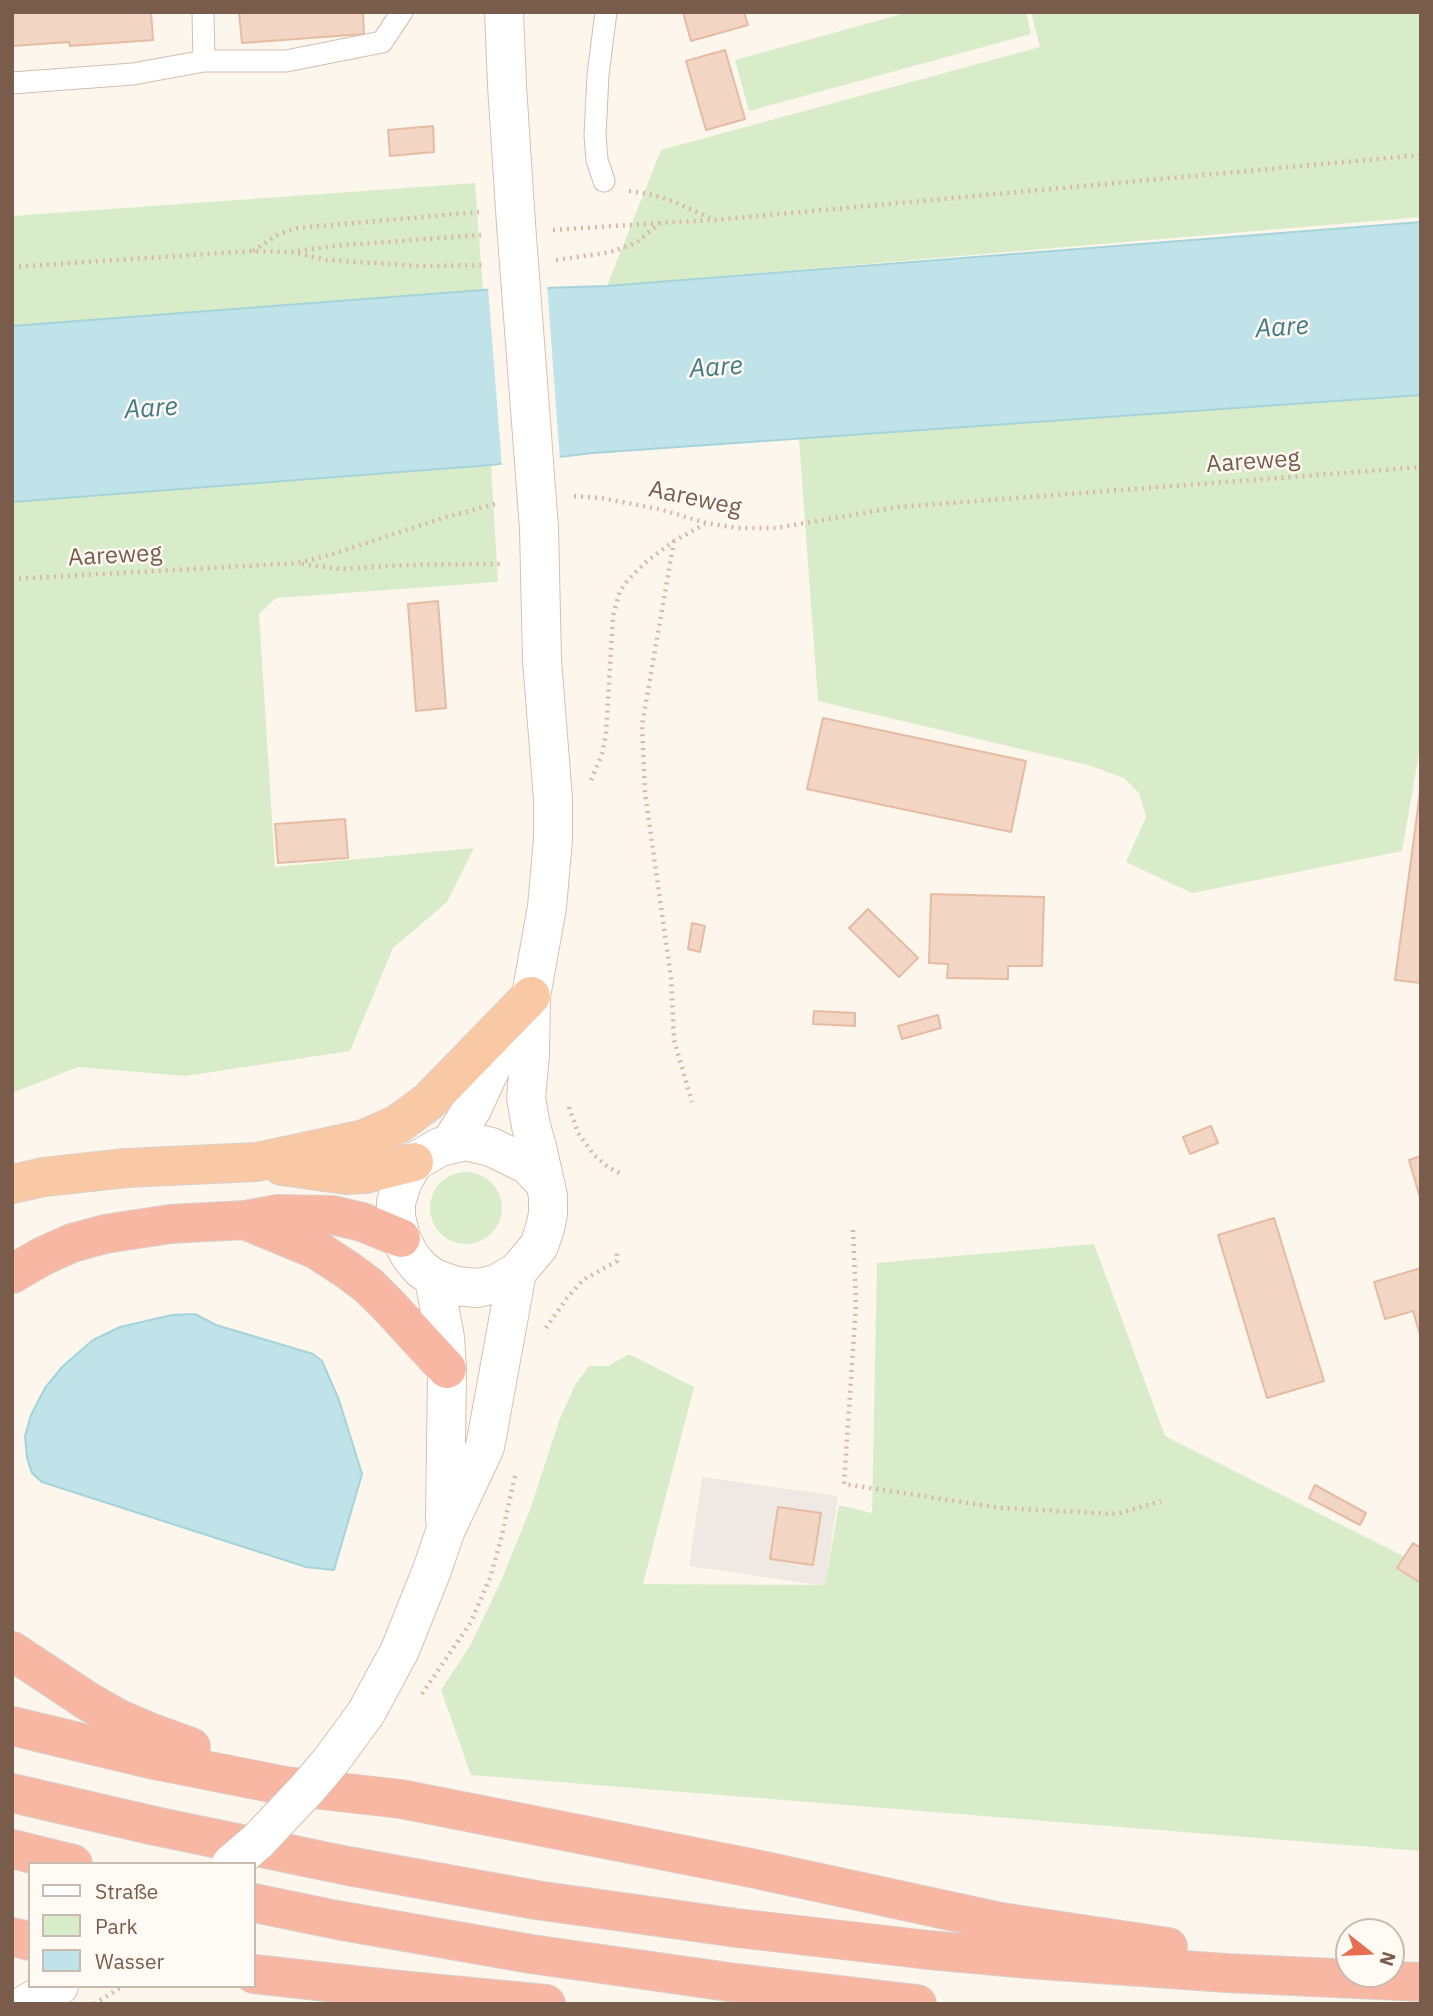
<!DOCTYPE html>
<meta charset="utf-8">
<style>
body{margin:0}
#map{position:relative;width:1433px;height:2016px;overflow:hidden;background:#fdf6ec;font-family:"IBM Plex Sans",sans-serif}
canvas{display:block}
.frame{position:absolute;inset:0;border:14px solid #7a5c4d;pointer-events:none}
.legend{position:absolute;left:28px;top:1862px;width:228px;height:126px;box-sizing:border-box;background:#fffaf3;border:2px solid #cabbb1;margin:0;padding:9px 12px;list-style:none;font-size:21px;color:#7a5c4d}
.legend li{display:flex;align-items:center;gap:14px;height:35px}
.legend b{width:35px;border:2px solid #cabbb1}
.north{position:absolute;left:1335px;top:1918px;width:70px;height:70px;box-sizing:border-box;background:#fffaf3;border:2px solid #cabbb1;border-radius:50%;rotate:108deg;font-size:19px;font-weight:700;line-height:28px;text-align:center;color:#7a5c4d}
.north::after{content:'';display:block;margin:auto;width:24px;height:32px;background:#e76f51;clip-path:polygon(50% 0,100% 100%,50% 72%,0 100%)}
</style>
<div id="map">
<canvas width="1433" height="2016"></canvas>
<div class="frame"></div>
<ul class="legend">
<li><b style="height:9px;background:#fff"></b>Straße</li>
<li><b style="height:19px;background:#d8ecc9"></b>Park</li>
<li><b style="height:19px;background:#bfe3e8"></b>Wasser</li>
</ul>
<div class="north">N</div>
</div>
<script>
const g = document.querySelector('canvas').getContext('2d');
g.lineJoin = 'round';
function fillPath(path, color) { g.fillStyle = color; g.fill(path, 'evenodd'); }
const shape = rows => new Path2D(rows.map(r => 'M' + r).join(''));
function strokePath(path, color, width, dash) { g.strokeStyle = color; g.lineWidth = width; g.lineCap = dash ? 'butt' : 'round'; g.setLineDash(dash || []); g.stroke(path); }
function drawText(font, color, halo, rows, align = 'center') {
  g.font = font + ' "IBM Plex Sans",sans-serif'; g.lineWidth = 5; g.setLineDash([]); g.textBaseline = 'middle'; g.strokeStyle = halo; g.fillStyle = color; for (const [text, x, y, turn = 0] of rows) {
    g.save(); g.translate(x, y); g.rotate((+turn || 0) * Math.PI / 180); g.textAlign = isNaN(turn) ? turn : align; if (halo) g.strokeText(text, 0, 0); g.fillText(text, 0, 0); g.restore();
  }
}
fillPath(shape([
 [702,1477,838,1496,825,1586,689,1566]
]), '#efe9e4');
fillPath(shape([
 [909,12,1026,12,1031,34,749,111,735,60],
 [1031,12,1421,12,1421,217,607,286,661,150,1040,47],
 [475,183,483,290,12,326,12,216],
 [1421,395,1421,742,1402,851,1192,893,1126,862,1146,817,1139,793,1124,778,1088,765,818,701,799,439],
 [491,465,498,582,276,598,259,614,275,867,474,848,447,902,393,948,350,1051,185,1076,78,1067,12,1093,12,502],
 '430 1208a36 36 0 1 1 72 0a36 36 0 1 1-72 0Z',
 [1094,1244,1165,1436,1421,1565,1421,1851,471,1775,441,1690,471,1644,500,1583,530,1510,559,1421,575,1385,589,1366,608,1366,629,1354,694,1387,643,1584,825,1585,839,1505,872,1513,877,1263]
]), '#d8ecc9');
const water = shape([
 [1421,222,1421,395,593,453,491,465,12,502,12,326,483,290,607,286,1421,222],
 [195,1314,216,1325,313,1354,322,1361,339,1400,362,1474,334,1570,306,1567,42,1482,32,1473,27,1458,25,1436,31,1415,45,1388,63,1366,93,1340,120,1327,172,1315,195,1314]
]);
fillPath(water, '#bfe3e8');
strokePath(water, '#a5d3da', 2);
fillPath(shape([
 [547,284,560,461,502,468,488,287]
]), '#fdf6ec');
const building = shape([
 [12,12,151,12,153,40,70,46,69,42,12,46,12,12],
 [239,12,363,12,364,34,242,43,239,12],
 [683,12,744,12,748,25,691,41,683,12],
 [725,50,745,119,706,130,686,61,725,50],
 [433,126,434,152,390,156,388,130,433,126],
 [438,601,446,708,416,711,408,604,438,601],
 [823,718,1026,761,1011,832,807,789,823,718],
 [1421,785,1421,983,1395,980,1421,785],
 [345,819,348,858,278,863,275,824,345,819],
 [931,894,1044,897,1042,966,1008,966,1008,979,947,978,948,964,929,963,931,894],
 [868,909,918,958,899,977,849,928,868,909],
 [692,923,705,926,700,952,688,949,692,923],
 [814,1011,855,1013,855,1026,813,1024,814,1011],
 [938,1015,941,1028,902,1039,898,1026,938,1015],
 [1211,1126,1218,1143,1190,1154,1183,1137,1211,1126],
 [1421,1156,1421,1201,1409,1160,1421,1156],
 [1274,1218,1324,1381,1267,1398,1218,1235,1274,1218],
 [1421,1268,1421,1338,1413,1311,1385,1319,1374,1282,1421,1268],
 [1315,1485,1366,1513,1360,1525,1309,1498,1315,1485],
 [778,1507,821,1513,813,1565,770,1559,778,1507],
 [1413,1543,1421,1548,1421,1583,1397,1568,1413,1543]
]);
fillPath(building, '#f3d5c3');
strokePath(building, '#e6bba3', 2);
const service = shape([
 [203,12,204,61],
 [12,83,133,74,204,61,286,61,382,42,402,12],
 [604,181,597,160,595,135,598,75,606,12]
]);
const secondary = shape([
 [504,12,507,85,516,224],
 [539,528,542,660,553,799,553,839,547,907,531,996,530,1055,526,1098,531,1126,537,1147,548,1196,548,1214,545,1228,539,1246,517,1272,496,1284,477,1288,456,1286,434,1278,421,1269,410,1256,401,1238,396,1217,396,1202,403,1181,414,1162,440,1147,466,1141,491,1147,528,1165,544,1182],
 [450,1144,472,1109,497,1055,519,1016],
 [434,1278,445,1338,447,1369,445,1519],
 [366,1713,400,1650,432,1570,445,1532,485,1447,517,1272],
 [26,2004,59,1986]
]);
const trunk = shape([
 [282,1166,346,1175,365,1174,414,1162],
 [12,1184,44,1177,126,1168,257,1162,364,1139,398,1124,428,1102,531,996]
]);
const motorway = shape([
 [247,1221,317,1250,349,1271,369,1286,388,1305,447,1369],
 [12,1274,43,1256,72,1243,105,1234,170,1224,245,1220,278,1214,332,1215,362,1222,401,1238],
 [12,1651,89,1702,119,1719,147,1731,191,1747],
 [12,1726,154,1760,286,1786,401,1799,756,1869,1001,1922,1168,1947],
 [12,1793,155,1826,348,1866,536,1900,737,1928,929,1950,1028,1959,1226,1973,1421,1982],
 [12,1849,73,1864],
 [254,1903,337,1920,531,1954,729,1982,917,2004],
 [12,1937,30,1941],
 [254,1974,399,1990,546,2004]
]);
strokePath(service, '#d1beb0', 23);
strokePath(secondary, '#d6c0b0', 40);
strokePath(trunk, '#dad1cd', 40);
strokePath(motorway, '#dad1cd', 40);
strokePath(shape([
 [629,191,654,195,674,202,713,219],
 [553,230,659,223],
 [253,251,279,234,298,228,479,212],
 [298,251,332,246,481,235],
 [556,260,611,252,636,243,660,223,714,220,1421,155],
 [12,267,252,251,293,252,327,260,420,266,484,265],
 [574,496,601,498,659,509,706,523,738,528,776,528,899,507,1421,467],
 [674,541,642,725,645,793,671,978,674,1040,692,1102],
 [302,564,339,569,406,565,503,564],
 [12,579,298,563,336,553,446,517,499,503],
 [591,780,602,754,606,734,613,616,620,591,628,580,647,561,674,541,705,524],
 [569,1107,578,1133,594,1155,608,1167,623,1175],
 [853,1230,856,1304,844,1484,1001,1508,1117,1514,1161,1501],
 [546,1328,567,1298,583,1280,617,1261,617,1250],
 [422,1694,471,1622,490,1578,500,1543,515,1476],
 [94,2004,123,1986]
]), '#d9b8a5', 4.5, [2, 5]);
strokePath(service, '#fff', 21);
strokePath(secondary, '#fff', 38);
strokePath(trunk, '#f9c8a4', 38);
strokePath(motorway, '#f7b7a3', 38);
const secondaryBridge = shape([
 [516,224,539,528],
 [231,1864,258,1841,307,1789,330,1762,366,1713]
]);
strokePath(secondaryBridge, '#d6c0b0', 40, []);
strokePath(secondaryBridge, '#fff', 38);
drawText('24px', '#7a5c4d', '#fffaf3', [
 ["Aareweg",1253,462,-4],
 ["Aareweg",695,499,12],
 ["Aareweg",115,556,-3]
]);
drawText('italic 26px', '#437c86', '#fffaf3', [
 ["Aare",1282,328,-4],
 ["Aare",716,368,-4],
 ["Aare",151,409,-4]
]);
</script>
